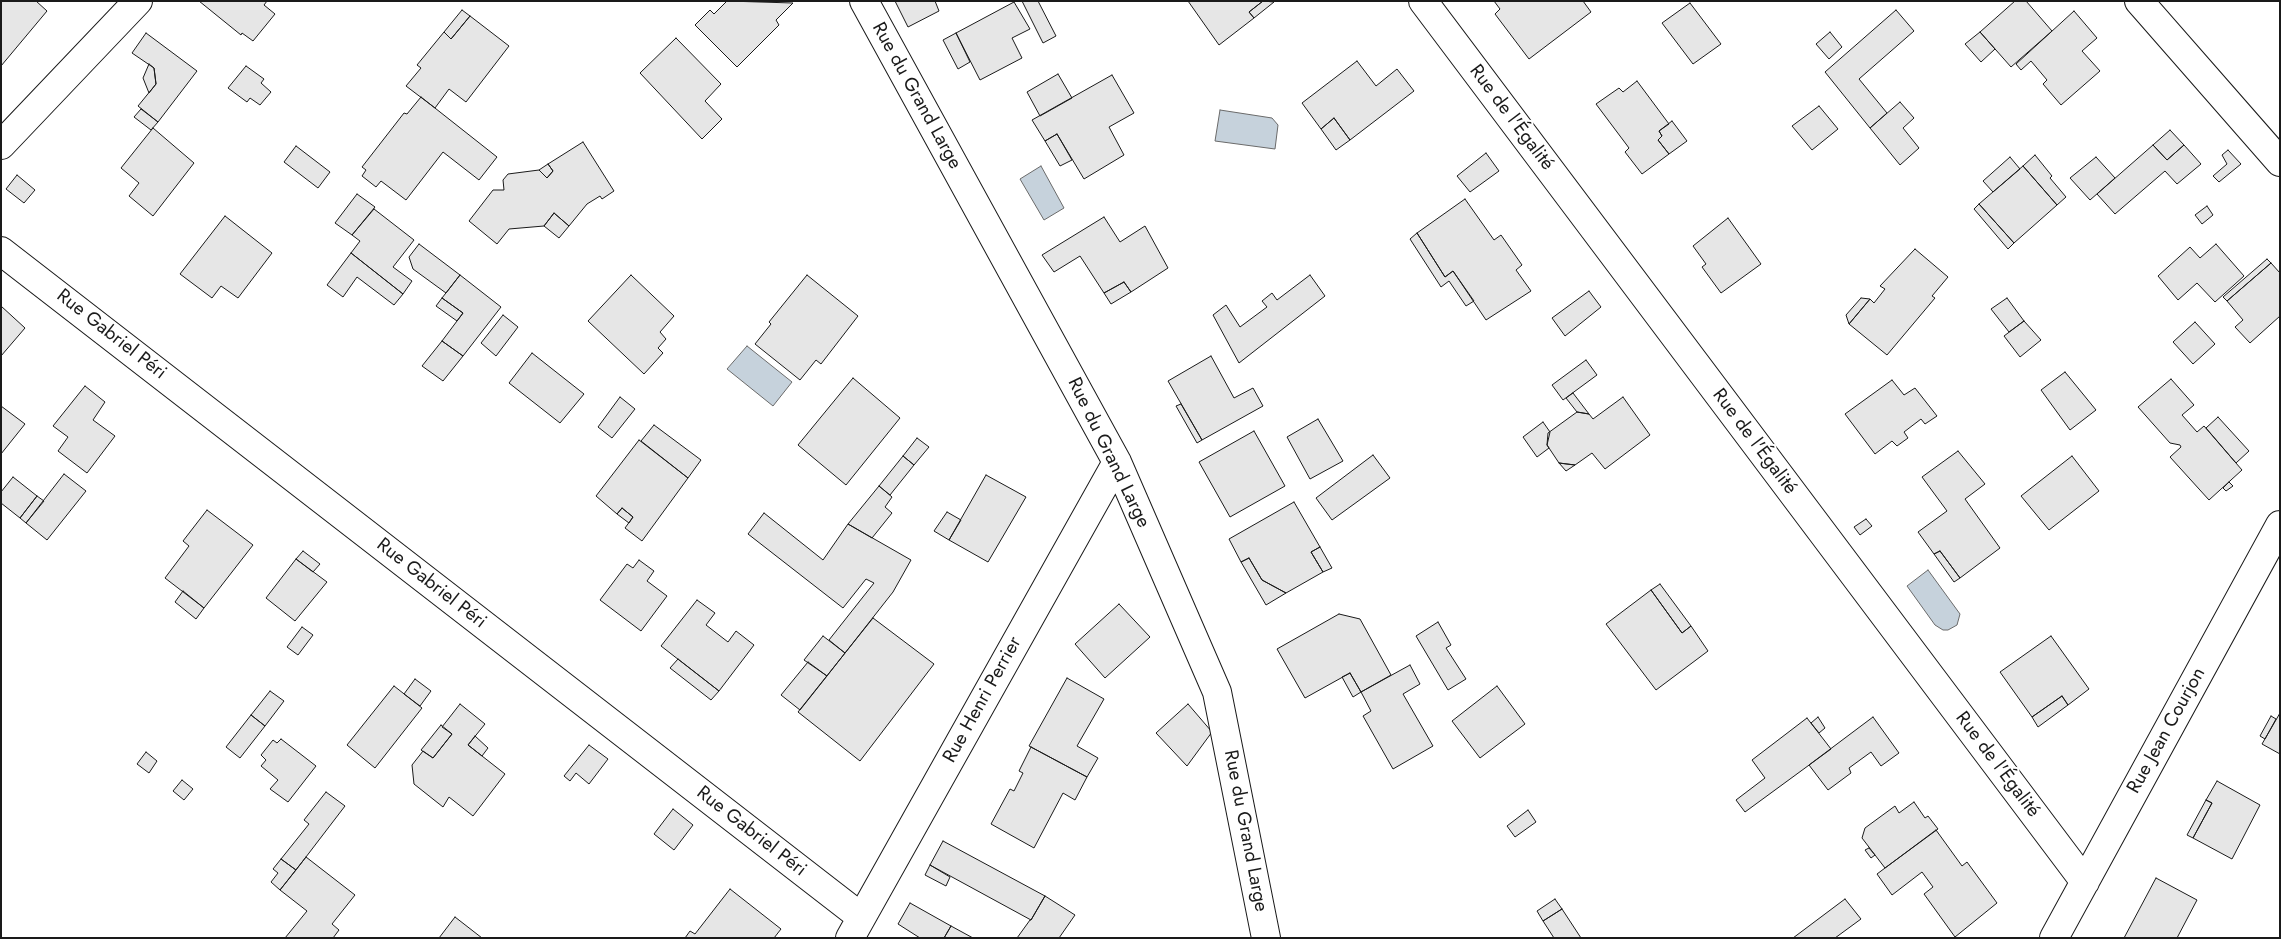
<!DOCTYPE html>
<meta charset="utf-8">
<style>
body{margin:0}
#map{position:relative;width:2281px;height:939px;overflow:hidden;background:#fff;font-family:Jost,sans-serif}
canvas{display:block}
.frame{position:absolute;inset:0;border:2px solid #1a1a1a;pointer-events:none}
</style>
<div id="map">
<canvas width="2281" height="939"></canvas>
<div class="frame"></div>
</div>
<script>
const g = document.querySelector('canvas').getContext('2d');
g.lineJoin = 'round';
function fillPath(path, color) { g.fillStyle = color; g.fill(path, 'evenodd'); }
const shape = rows => new Path2D(rows.map(r => 'M' + r).join(''));
function strokePath(path, color, width, dash) { g.strokeStyle = color; g.lineWidth = width; g.lineCap = dash ? 'butt' : 'round'; g.setLineDash(dash || []); g.stroke(path); }
function drawText(font, color, halo, rows, align = 'center') {
  g.font = font + ' Jost,sans-serif'; g.lineWidth = 4; g.setLineDash([]); g.textBaseline = 'middle'; g.strokeStyle = halo; g.fillStyle = color; for (const [text, x, y, turn = 0] of rows) {
    g.save(); g.translate(x, y); g.rotate((+turn || 0) * Math.PI / 180); g.textAlign = isNaN(turn) ? turn : align; if (halo) g.strokeText(text, 0, 0); g.fillText(text, 0, 0); g.restore();
  }
}
const water = shape([
 [1220,110,1272,118,1278,125,1275,149,1215,141,1220,110],
 [1041,166,1064,208,1044,220,1020,179,1041,166],
 [747,346,792,382,773,406,727,369,747,346],
 [1928,570,1960,614,1957,625,1948,630,1943,630,1935,625,1907,586,1928,570]
]);
fillPath(water, '#c6d2dc');
strokePath(water, '#6a6a6a', 1);
const building = shape([
 [1,1,36,1,47,11,1,66,1,1],
 [199,1,267,1,264,5,275,14,253,41,242,33,241,35,199,1],
 [727,1,793,3,776,20,779,25,737,67,695,25,710,10,714,14,727,1],
 [895,1,935,1,939,11,908,27,895,1],
 [1022,1,1038,1,1056,36,1043,43,1022,1],
 [1188,1,1263,1,1249,12,1254,18,1219,45,1188,1],
 [1263,1,1274,2,1254,18,1249,12,1263,1],
 [1494,1,1583,1,1591,12,1529,59,1495,14,1500,9,1494,1],
 [2015,1,2026,1,2052,31,2011,67,1980,32,2015,1],
 [1014,2,1030,29,1012,38,1022,58,980,80,956,33,1014,2],
 [1690,3,1721,44,1693,64,1662,23,1690,3],
 [462,10,470,16,451,39,444,32,462,10],
 [1896,10,1914,31,1859,79,1887,113,1870,128,1825,72,1896,10],
 [2074,11,2097,38,2082,51,2100,71,2061,105,2043,84,2047,80,2031,61,2021,70,2016,64,2074,11],
 [470,16,509,46,466,102,449,89,435,108,406,86,421,68,417,65,444,32,451,39,470,16],
 [1830,32,1842,47,1829,59,1816,44,1830,32],
 [1980,32,1995,49,1981,62,1965,44,1980,32],
 [146,33,197,71,158,122,138,106,156,84,154,68,132,53,146,33],
 [956,33,970,62,958,69,943,40,956,33],
 [676,38,721,84,705,101,722,119,702,139,640,73,676,38],
 [1357,61,1376,86,1397,69,1414,91,1350,140,1334,118,1321,129,1302,103,1357,61],
 [149,64,154,68,156,84,149,93,143,78,149,64],
 [246,66,264,79,261,83,271,92,260,105,250,98,247,102,228,88,246,66],
 [1058,74,1072,98,1040,116,1027,92,1058,74],
 [1112,75,1134,113,1109,127,1124,155,1084,179,1057,134,1045,141,1032,120,1112,75],
 [1637,81,1669,124,1659,131,1662,136,1658,140,1669,154,1642,174,1625,152,1629,148,1596,104,1619,88,1623,92,1637,81],
 [421,97,497,157,479,180,443,152,406,200,381,181,376,187,362,176,366,170,362,167,404,113,407,114,421,97],
 [1900,102,1914,118,1903,128,1919,148,1900,165,1870,128,1900,102],
 [1819,106,1838,129,1812,150,1792,126,1819,106],
 [141,109,158,122,151,130,134,117,141,109],
 [1334,118,1350,140,1336,150,1321,129,1334,118],
 [1672,121,1687,141,1669,154,1658,140,1662,136,1659,131,1672,121],
 [153,128,194,163,153,216,129,196,139,183,121,168,153,128],
 [2170,130,2184,145,2167,160,2153,145,2170,130],
 [1057,134,1072,160,1060,166,1045,141,1057,134],
 [583,142,614,191,602,199,600,196,587,204,569,226,554,213,544,226,509,229,497,244,469,221,493,190,504,190,503,180,508,174,539,170,547,178,553,171,548,164,583,142],
 [2153,145,2167,160,2184,145,2201,164,2177,184,2165,171,2115,214,2097,194,2153,145],
 [296,146,330,172,318,188,284,162,296,146],
 [2228,150,2241,164,2219,182,2213,176,2227,164,2222,155,2228,150],
 [1486,153,1499,171,1470,192,1457,176,1486,153],
 [2035,155,2052,176,2050,178,2066,197,2057,205,2023,166,2035,155],
 [2010,157,2020,169,1993,192,1983,181,2010,157],
 [2096,157,2115,178,2090,200,2070,178,2096,157],
 [548,164,553,171,547,178,539,170,548,164],
 [2023,166,2057,205,2014,243,1979,204,2023,166],
 [17,175,35,190,24,203,6,189,17,175],
 [357,194,375,207,352,235,335,223,357,194],
 [1465,199,1494,240,1501,235,1522,265,1516,270,1531,291,1486,320,1453,271,1445,277,1417,233,1465,199],
 [1979,204,2014,243,2008,249,1974,209,1979,204],
 [2207,206,2213,215,2202,224,2195,215,2207,206],
 [374,209,414,240,393,267,412,281,403,294,351,253,360,241,352,235,374,209],
 [554,213,569,226,559,238,544,226,554,213],
 [225,216,272,253,238,298,221,286,212,298,180,274,225,216],
 [1104,217,1120,242,1145,226,1168,268,1131,292,1124,282,1104,293,1080,256,1054,272,1042,255,1104,217],
 [1728,218,1761,264,1721,293,1702,267,1706,264,1693,246,1728,218],
 [1417,233,1445,277,1453,271,1474,301,1466,306,1449,281,1441,287,1410,239,1417,233],
 [419,244,460,275,446,293,413,269,409,257,419,244],
 [2216,244,2244,276,2215,302,2197,283,2178,300,2158,276,2190,247,2200,258,2216,244],
 [1915,249,1948,277,1932,296,1935,298,1887,355,1849,324,1870,299,1874,303,1885,289,1880,286,1915,249],
 [351,253,403,294,394,305,357,277,343,297,327,285,351,253],
 [2267,259,2271,263,2227,301,2223,297,2267,259],
 [2271,263,2280,273,2280,316,2250,343,2235,327,2243,320,2227,301,2271,263],
 [460,275,501,307,463,356,442,341,463,313,442,298,460,275],
 [631,275,674,316,660,332,666,339,658,348,663,353,644,374,588,321,631,275],
 [807,275,858,316,821,364,816,360,800,380,755,344,771,324,769,322,807,275],
 [1310,275,1325,296,1239,363,1213,315,1226,305,1240,327,1267,307,1262,301,1272,293,1277,300,1310,275],
 [1124,282,1131,292,1111,304,1104,293,1124,282],
 [1589,291,1601,307,1565,336,1552,318,1589,291],
 [442,298,463,313,457,321,436,306,442,298],
 [1861,298,1870,299,1849,324,1846,315,1861,298],
 [2007,298,2024,321,2009,332,1991,309,2007,298],
 [1,306,25,328,1,356,1,306],
 [503,315,518,327,496,356,481,343,503,315],
 [2024,321,2041,340,2020,357,2004,336,2024,321],
 [2195,322,2215,344,2193,364,2173,342,2195,322],
 [442,341,463,356,443,381,422,366,442,341],
 [532,353,584,394,560,423,509,383,532,353],
 [1211,356,1234,398,1253,388,1263,406,1202,440,1168,381,1211,356],
 [1586,360,1597,375,1563,400,1552,385,1586,360],
 [2065,372,2096,410,2070,430,2041,390,2065,372],
 [853,378,900,418,846,485,798,445,853,378],
 [2171,379,2194,405,2182,415,2197,432,2204,426,2242,470,2209,500,2170,457,2181,447,2180,445,2170,443,2138,407,2171,379],
 [1892,380,1904,395,1915,388,1937,416,1925,424,1921,419,1904,432,1908,438,1897,446,1892,441,1875,454,1845,414,1892,380],
 [85,386,105,402,93,420,115,436,87,473,58,451,68,437,53,426,85,386],
 [1573,393,1589,414,1577,412,1566,398,1573,393],
 [620,397,635,409,612,438,598,427,620,397],
 [1623,397,1650,435,1605,469,1592,453,1575,465,1559,463,1547,445,1548,433,1577,412,1589,414,1593,419,1623,397],
 [1181,404,1202,440,1197,443,1176,406,1181,404],
 [1,406,25,424,1,454,1,406],
 [2218,417,2249,451,2236,463,2206,428,2218,417],
 [1318,419,1343,461,1310,479,1287,437,1318,419],
 [1543,422,1550,432,1547,445,1549,448,1537,457,1523,437,1543,422],
 [654,425,701,460,688,478,641,441,654,425],
 [1254,431,1285,486,1230,517,1199,462,1254,431],
 [917,438,929,447,914,465,903,456,917,438],
 [639,440,688,478,642,541,625,528,633,517,622,508,617,514,596,496,639,440],
 [1958,451,1985,484,1965,499,2000,548,1960,578,1940,551,1934,554,1918,532,1947,511,1922,477,1958,451],
 [1373,455,1390,478,1332,520,1316,498,1373,455],
 [903,456,914,465,890,495,879,486,903,456],
 [2072,456,2099,491,2049,530,2021,496,2072,456],
 [1559,463,1575,465,1566,471,1559,463],
 [64,474,86,491,47,540,26,523,64,474],
 [986,475,1026,497,988,562,949,540,986,475],
 [13,477,37,496,20,518,1,503,1,492,13,477],
 [2229,482,2233,486,2226,491,2223,488,2229,482],
 [879,486,892,497,885,507,892,513,872,538,848,524,879,486],
 [37,496,44,501,26,523,20,518,37,496],
 [1294,502,1320,547,1311,552,1323,572,1286,593,1262,580,1249,558,1241,562,1229,539,1294,502],
 [622,508,633,517,629,523,617,514,622,508],
 [207,510,253,545,204,608,165,578,189,546,183,541,207,510],
 [947,512,961,520,949,540,934,531,947,512],
 [764,513,823,560,848,524,911,560,893,592,845,653,829,640,874,583,866,579,843,608,748,534,764,513],
 [1866,519,1872,526,1860,535,1854,527,1866,519],
 [1320,547,1332,568,1323,572,1311,552,1320,547],
 [303,551,320,564,313,572,296,559,303,551],
 [1940,551,1960,578,1954,582,1934,554,1940,551],
 [1249,558,1262,580,1286,593,1266,605,1241,562,1249,558],
 [296,559,327,582,295,621,266,598,296,559],
 [639,560,654,571,647,581,667,596,641,631,600,600,627,564,633,568,639,560],
 [1660,584,1691,626,1682,633,1651,590,1660,584],
 [1651,590,1682,633,1691,626,1708,651,1656,690,1606,624,1651,590],
 [183,591,204,608,196,619,175,602,183,591],
 [697,600,715,613,706,625,728,642,736,631,754,645,719,691,661,646,697,600],
 [1119,604,1150,637,1105,678,1075,644,1119,604],
 [1339,614,1360,619,1391,675,1361,692,1350,673,1305,698,1277,649,1339,614],
 [873,618,934,664,860,761,798,712,873,618],
 [1438,622,1451,645,1446,648,1466,679,1448,690,1416,636,1438,622],
 [302,627,313,635,298,655,287,647,302,627],
 [823,636,845,653,827,676,804,660,823,636],
 [2051,636,2089,689,2068,705,2062,696,2032,717,2000,672,2051,636],
 [678,659,719,691,711,700,670,668,678,659],
 [808,662,827,676,800,710,781,695,808,662],
 [1410,665,1420,684,1403,694,1433,746,1393,769,1363,716,1371,711,1361,692,1410,665],
 [1350,673,1361,692,1353,697,1342,677,1350,673],
 [1067,678,1104,699,1077,746,1098,758,1087,777,1029,746,1067,678],
 [415,679,431,691,420,706,404,694,415,679],
 [394,686,422,708,375,768,347,745,394,686],
 [1497,686,1525,724,1480,758,1452,721,1497,686],
 [270,691,284,701,265,726,251,715,270,691],
 [2062,696,2068,705,2038,727,2032,717,2062,696],
 [460,704,485,724,468,745,505,774,473,816,449,797,443,807,414,784,412,765,423,751,433,758,452,734,442,727,460,704],
 [1188,704,1212,732,1187,766,1156,733,1188,704],
 [2280,713,2280,754,2262,744,2280,713],
 [251,715,265,726,240,758,226,747,251,715],
 [2271,716,2276,719,2265,739,2260,736,2271,716],
 [1818,717,1825,728,1819,733,1811,723,1818,717],
 [1873,717,1899,753,1881,766,1871,752,1849,768,1851,773,1828,790,1809,765,1873,717],
 [1807,718,1831,749,1745,812,1736,800,1765,778,1752,760,1807,718],
 [441,725,452,734,433,758,421,750,441,725],
 [475,736,488,748,482,756,468,745,475,736],
 [281,739,316,766,288,802,270,789,278,780,261,766,266,760,261,755,273,740,277,743,281,739],
 [589,745,608,759,589,784,576,773,570,781,564,776,589,745],
 [1031,747,1087,777,1075,800,1063,793,1034,848,991,824,1010,789,1014,791,1023,773,1019,771,1031,747],
 [146,752,157,761,149,773,137,764,146,752],
 [182,780,193,789,184,800,173,791,182,780],
 [2217,781,2260,805,2232,859,2193,838,2212,803,2206,800,2217,781],
 [326,792,345,806,296,870,281,859,309,824,304,820,326,792],
 [2206,800,2212,803,2193,838,2187,835,2206,800],
 [1914,802,1925,818,1928,816,1938,829,1885,868,1862,838,1865,828,1895,806,1899,813,1914,802],
 [673,809,693,825,674,850,654,834,673,809],
 [1528,810,1536,822,1515,837,1507,826,1528,810],
 [1936,830,1962,866,1967,862,1997,903,1955,937,1924,894,1933,887,1922,872,1892,895,1877,874,1936,830],
 [943,841,1045,896,1031,920,930,865,943,841],
 [1869,848,1875,855,1871,858,1865,850,1869,848],
 [306,857,355,895,332,924,339,930,333,938,285,938,307,911,280,890,306,857],
 [281,859,296,870,280,890,271,882,278,873,273,869,281,859],
 [930,865,950,877,946,886,925,875,930,865],
 [2156,878,2197,900,2177,938,2124,938,2156,878],
 [730,889,781,929,774,938,685,938,690,931,695,934,730,889],
 [1045,896,1075,915,1059,938,1017,938,1030,920,1031,920,1045,896],
 [1555,899,1562,909,1543,921,1537,911,1555,899],
 [1845,899,1861,919,1835,938,1793,938,1845,899],
 [910,903,951,926,944,938,920,938,898,924,910,903],
 [1562,909,1581,938,1554,938,1543,921,1562,909],
 [455,917,482,938,439,938,455,917],
 [951,926,973,938,944,938,951,926]
]);
fillPath(building, '#e6e6e6');
strokePath(building, '#1a1a1a', 1);
const street = shape([
 [864,1,1117,462,1217,692,1266,938],
 [1423,1,2085,882],
 [2139,1,2280,162],
 [1,145,138,1],
 [1,251,861,917],
 [850,938,1117,462],
 [2054,938,2280,525]
]);
strokePath(street, '#1a1a1a', 30);
strokePath(street, '#fff', 28);
drawText('19px', '#1a1a1a', '#fff', [
 ["Rue du Grand Large",916,96,61],
 ["Rue de l'Égalité",1511,118,53],
 ["Rue Gabriel Péri",111,335,38],
 ["Rue de l'Égalité",1754,442,53],
 ["Rue du Grand Large",1108,453,64],
 ["Rue Gabriel Péri",431,584,38],
 ["Rue Henri Perrier",983,700,-61],
 ["Rue Jean Courjon",2167,731,-61],
 ["Rue de l'Égalité",1997,765,53],
 ["Rue du Grand Large",1245,831,79],
 ["Rue Gabriel Péri",751,832,38]
]);
</script>
